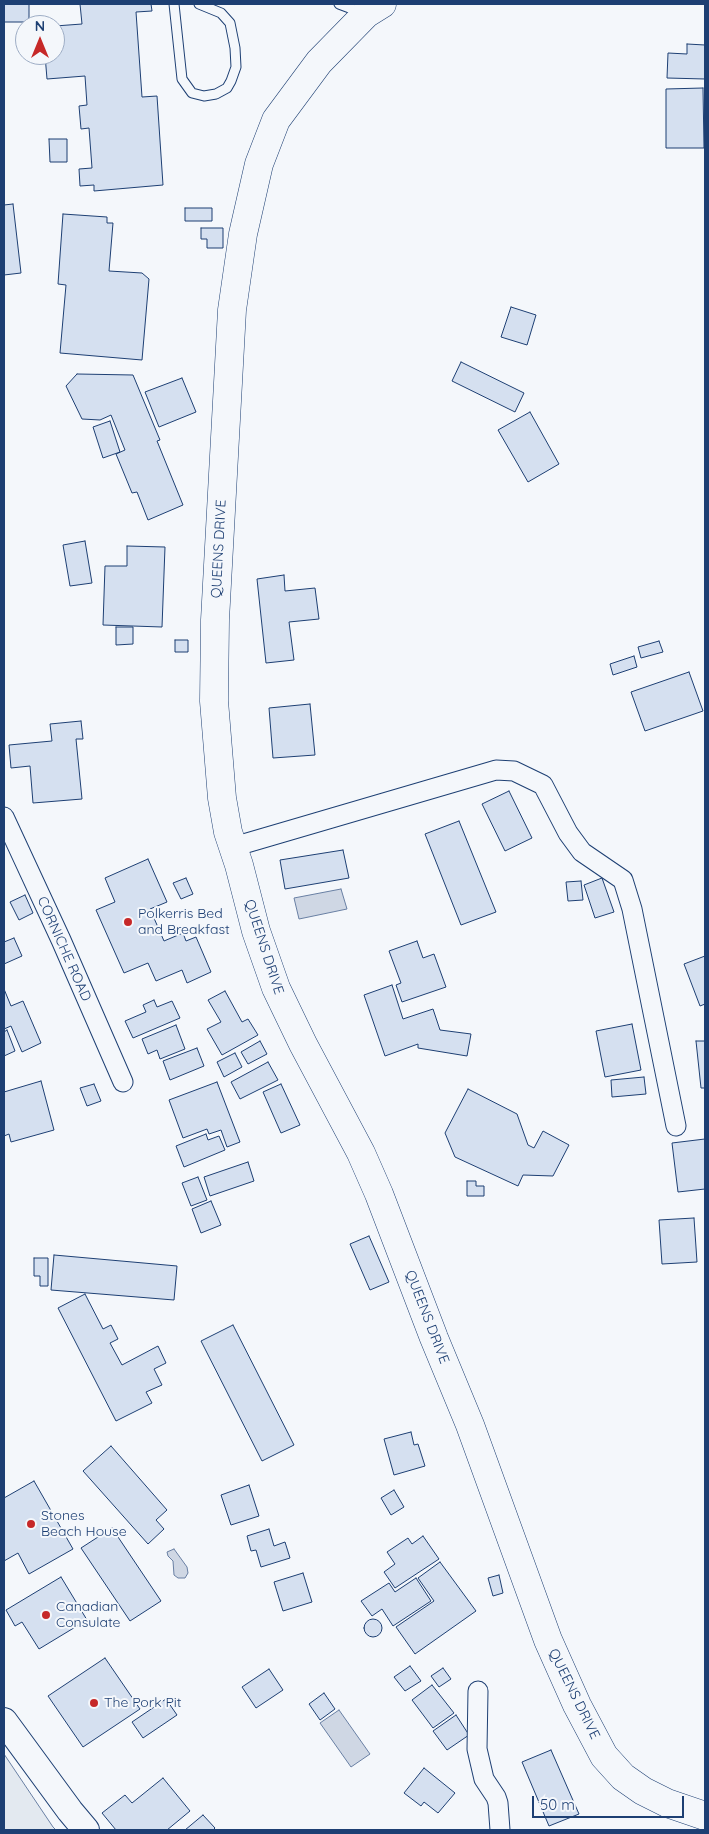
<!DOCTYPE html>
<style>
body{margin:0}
#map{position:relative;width:709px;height:1834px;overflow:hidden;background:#f4f7fb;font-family:Quicksand,sans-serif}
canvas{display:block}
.frame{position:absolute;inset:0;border:5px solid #1d3f73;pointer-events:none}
.north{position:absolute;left:15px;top:15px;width:50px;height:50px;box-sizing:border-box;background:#f4f7fb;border:1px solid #9eadc5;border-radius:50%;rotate:0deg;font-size:14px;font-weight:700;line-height:20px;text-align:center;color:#1d3f73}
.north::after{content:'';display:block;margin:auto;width:18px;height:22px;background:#c62828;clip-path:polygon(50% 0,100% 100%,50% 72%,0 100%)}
.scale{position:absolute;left:532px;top:1796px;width:152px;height:22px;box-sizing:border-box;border:2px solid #1d3f73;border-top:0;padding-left:6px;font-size:15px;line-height:18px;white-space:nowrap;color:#1d3f73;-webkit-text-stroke:4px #f4f7fb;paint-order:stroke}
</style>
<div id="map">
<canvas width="709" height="1834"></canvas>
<div class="frame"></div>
<div class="north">N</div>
<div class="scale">50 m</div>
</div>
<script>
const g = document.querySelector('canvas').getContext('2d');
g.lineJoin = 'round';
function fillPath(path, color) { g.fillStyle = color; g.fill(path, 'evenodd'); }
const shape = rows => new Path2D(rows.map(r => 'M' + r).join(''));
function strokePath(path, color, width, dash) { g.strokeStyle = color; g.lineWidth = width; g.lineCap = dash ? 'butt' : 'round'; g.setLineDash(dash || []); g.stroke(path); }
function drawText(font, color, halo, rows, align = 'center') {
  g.font = font + ' Quicksand,sans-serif'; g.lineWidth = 4; g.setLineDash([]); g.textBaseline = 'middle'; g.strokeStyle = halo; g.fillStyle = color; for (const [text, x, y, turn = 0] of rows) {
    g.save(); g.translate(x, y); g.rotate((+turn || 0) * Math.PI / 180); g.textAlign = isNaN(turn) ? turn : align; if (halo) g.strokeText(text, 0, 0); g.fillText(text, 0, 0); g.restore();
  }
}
const green = shape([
 [4,1754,53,1827,56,1830,4,1830,4,1754]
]);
fillPath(green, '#e3e9f0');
strokePath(green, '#687fa3', 1);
const water = shape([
 [341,889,347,909,299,919,294,898,341,889],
 [174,1549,187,1567,188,1573,185,1578,178,1578,174,1575,173,1561,168,1556,167,1552,174,1549],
 [339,1710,370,1754,351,1767,320,1723,339,1710]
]);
fillPath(water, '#cfd7e4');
strokePath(water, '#687fa3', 1);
const building = shape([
 [4,4,29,4,29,22,4,22,4,4],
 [80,4,151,4,152,11,136,12,142,97,157,96,163,185,94,191,94,185,80,186,79,169,92,168,89,128,81,129,79,106,87,105,85,76,47,79,45,55,55,55,55,26,82,24,80,4],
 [687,44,705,45,705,79,667,78,668,53,687,54,687,44],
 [703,88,704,148,666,148,666,89,703,88],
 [49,139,67,139,67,162,50,162,49,139],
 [13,204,21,273,4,275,4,205,13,204],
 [185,208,212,208,212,221,185,221,185,208],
 [63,214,107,217,107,223,113,223,109,271,142,273,149,279,142,360,60,353,66,285,58,284,63,214],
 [201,228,223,228,223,248,207,248,207,239,201,239,201,228],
 [511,307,536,315,527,345,501,337,511,307],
 [461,362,524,393,515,412,452,381,461,362],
 [77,374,133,375,160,440,157,441,183,505,148,520,137,492,132,493,116,454,125,450,111,415,100,420,82,419,66,386,77,374],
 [182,378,196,412,159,427,145,392,182,378],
 [530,412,559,464,528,482,498,430,530,412],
 [110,421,120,452,103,458,93,427,110,421],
 [85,541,92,583,70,586,63,545,85,541],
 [127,546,165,547,162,627,103,625,105,566,127,566,127,546],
 [284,575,285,591,315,588,319,619,289,622,294,660,266,663,257,579,284,575],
 [116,627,133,627,133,644,116,645,116,627],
 [175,640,188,640,188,652,175,652,175,640],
 [659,641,663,652,641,658,638,647,659,641],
 [634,656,637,667,613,675,610,664,634,656],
 [689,672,703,711,645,731,631,692,689,672],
 [310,704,315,755,273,758,269,708,310,704],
 [81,721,83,739,76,739,82,799,33,803,30,766,11,768,9,745,52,741,50,724,81,721],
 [509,791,532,838,505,851,482,804,509,791],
 [459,821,496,912,461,925,425,834,459,821],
 [343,850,349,878,285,889,280,860,343,850],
 [148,859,167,902,150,909,164,941,183,933,186,941,196,937,211,972,187,983,182,970,156,981,148,963,124,973,96,910,115,902,105,878,148,859],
 [186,878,193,894,181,899,173,883,186,878],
 [602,878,614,912,595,918,584,885,602,878],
 [581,881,583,900,568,901,566,882,581,881],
 [25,895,33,913,19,920,10,902,25,895],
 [14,938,22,956,4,964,4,942,14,938],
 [417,941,423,958,434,954,446,987,402,1002,396,985,401,983,389,951,417,941],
 [705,956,705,1004,700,1006,684,964,705,956],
 [392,985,403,1019,433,1009,440,1030,471,1034,467,1056,418,1048,418,1044,385,1056,364,995,392,985],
 [4,989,11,1006,23,1001,41,1043,22,1052,11,1026,4,1029,4,989],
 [225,991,242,1022,248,1019,258,1035,222,1055,207,1029,221,1022,208,1000,225,991],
 [154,1000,157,1007,172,1001,180,1018,133,1038,125,1021,146,1012,143,1005,154,1000],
 [632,1024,641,1070,605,1077,596,1031,632,1024],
 [176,1025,185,1049,160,1059,157,1050,148,1054,142,1039,176,1025],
 [7,1030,15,1051,4,1056,4,1032,7,1030],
 [260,1041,267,1054,248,1064,241,1052,260,1041],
 [696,1041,705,1041,705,1088,701,1088,696,1041],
 [197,1048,204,1066,170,1080,163,1061,197,1048],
 [235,1053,242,1067,224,1077,217,1062,235,1053],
 [268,1062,278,1080,240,1099,231,1082,268,1062],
 [644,1077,646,1094,612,1097,611,1080,644,1077],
 [41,1081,54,1130,11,1142,9,1134,4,1136,4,1092,41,1081],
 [217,1082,240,1142,227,1147,221,1130,209,1134,207,1129,183,1138,169,1100,217,1082],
 [94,1084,101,1101,87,1106,80,1088,94,1084],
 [281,1084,300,1125,281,1133,263,1092,281,1084],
 [468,1089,517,1114,528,1145,534,1148,543,1131,569,1145,553,1176,523,1175,518,1186,455,1157,445,1133,468,1089],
 [206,1134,208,1140,219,1136,225,1150,184,1167,176,1146,206,1134],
 [705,1139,705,1189,678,1192,672,1143,705,1139],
 [248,1162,254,1181,210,1196,204,1177,248,1162],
 [198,1177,207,1200,191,1206,182,1183,198,1177],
 [467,1181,476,1181,476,1186,484,1186,484,1196,467,1196,467,1181],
 [211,1201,221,1225,201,1233,192,1209,211,1201],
 [694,1218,697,1262,662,1264,659,1220,694,1218],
 [369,1236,389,1282,370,1290,350,1244,369,1236],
 [54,1255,177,1266,174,1300,51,1290,54,1255],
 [34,1258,48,1258,48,1286,40,1286,40,1276,34,1276,34,1258],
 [85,1294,103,1329,111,1325,118,1339,110,1343,122,1365,158,1346,166,1363,154,1369,162,1385,146,1392,152,1403,116,1421,58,1308,85,1294],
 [233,1325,294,1445,262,1461,201,1341,233,1325],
 [411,1432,414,1445,418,1444,425,1466,394,1475,384,1439,411,1432],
 [111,1446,167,1510,156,1520,164,1529,148,1544,83,1471,111,1446],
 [34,1481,73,1549,29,1574,18,1553,4,1561,4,1498,34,1481],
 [249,1485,259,1516,231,1525,221,1495,249,1485],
 [394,1490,404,1507,391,1515,381,1498,394,1490],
 [112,1528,161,1601,130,1621,81,1548,112,1528],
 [269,1529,274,1546,285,1542,290,1558,261,1567,256,1550,251,1551,247,1536,269,1529],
 [423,1536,439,1559,395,1588,384,1572,395,1564,387,1552,408,1538,412,1544,423,1536],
 [440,1562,476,1611,415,1654,396,1627,434,1601,418,1578,440,1562],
 [303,1573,312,1602,283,1611,274,1582,303,1573],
 [499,1575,503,1593,493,1596,488,1578,499,1575],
 [61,1577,87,1620,39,1649,22,1622,15,1626,6,1610,61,1577],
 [416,1578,431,1601,393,1626,382,1609,372,1616,361,1601,389,1583,395,1592,416,1578],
 '364 1628a9 9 0 1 1 18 0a9 9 0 1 1-18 0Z',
 [105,1658,140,1709,83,1747,48,1696,105,1658],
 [410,1666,421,1681,405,1691,394,1677,410,1666],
 [443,1668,451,1679,439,1687,431,1676,443,1668],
 [269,1669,283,1690,256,1708,242,1687,269,1669],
 [432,1685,454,1713,433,1728,412,1700,432,1685],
 [324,1693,335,1709,320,1720,309,1704,324,1693],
 [166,1699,177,1715,143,1738,132,1722,166,1699],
 [456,1715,469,1735,447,1750,433,1731,456,1715],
 [551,1750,579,1814,549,1826,522,1762,551,1750],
 [424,1768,455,1793,438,1813,424,1802,421,1806,404,1793,424,1768],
 [163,1778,190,1811,167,1830,116,1830,102,1813,125,1795,132,1803,163,1778],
 [203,1815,215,1828,213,1830,185,1830,203,1815]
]);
fillPath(building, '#d5e0f0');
strokePath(building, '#1d3f73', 1);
const service = shape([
 [174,4,182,79,192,93,204,96,216,94,227,88,231,81,236,67,235,48,230,23,221,13,199,4],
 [339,4,363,13]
]);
const minor = shape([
 [4,817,61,940,123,1082],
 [233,847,496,770,514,771,543,785,568,833,582,852,623,880,632,909,676,1126],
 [478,1691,477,1749,484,1779,496,1797,498,1803,500,1830]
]);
const secondary = shape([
 [4,1721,70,1811,86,1830]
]);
const primary = shape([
 [382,4,366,14,319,62,276,120,259,164,243,234,232,310,215,620,214,701,222,798,228,832,239,865,256,931,276,988,303,1044,361,1153,379,1194,434,1338,470,1425,548,1640,577,1705,604,1756,623,1777,643,1791,667,1803,705,1816]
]);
strokePath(service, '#1d3f73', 11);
strokePath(minor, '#1d3f73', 21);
strokePath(secondary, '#1d3f73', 28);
strokePath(primary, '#1d3f73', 29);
strokePath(service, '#f4f7fb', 9);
strokePath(minor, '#f4f7fb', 19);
strokePath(secondary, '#f4f7fb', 26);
strokePath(primary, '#f4f7fb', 28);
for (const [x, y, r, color] of [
 [128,922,5,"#c62828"],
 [31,1524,5,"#c62828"],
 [46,1615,5,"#c62828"],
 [94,1703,5,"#c62828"]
]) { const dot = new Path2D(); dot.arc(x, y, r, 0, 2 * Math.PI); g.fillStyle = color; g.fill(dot); strokePath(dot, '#f4f7fb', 2); }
drawText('14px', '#1d3f73', '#f4f7fb', [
 ["QUEENS DRIVE",219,549,-87],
 ["QUEENS DRIVE",264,947,72],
 ["CORNICHE ROAD",64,949,66],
 ["QUEENS DRIVE",427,1317,69],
 ["QUEENS DRIVE",574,1694,64]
]);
drawText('14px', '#1d3f73', '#f4f7fb', [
 ["Polkerris Bed",138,914],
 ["and Breakfast",138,930],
 ["Stones",41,1516],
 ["Beach House",41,1532],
 ["Canadian",56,1607],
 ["Consulate",56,1623],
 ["The Pork Pit",104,1703]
], 'left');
</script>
